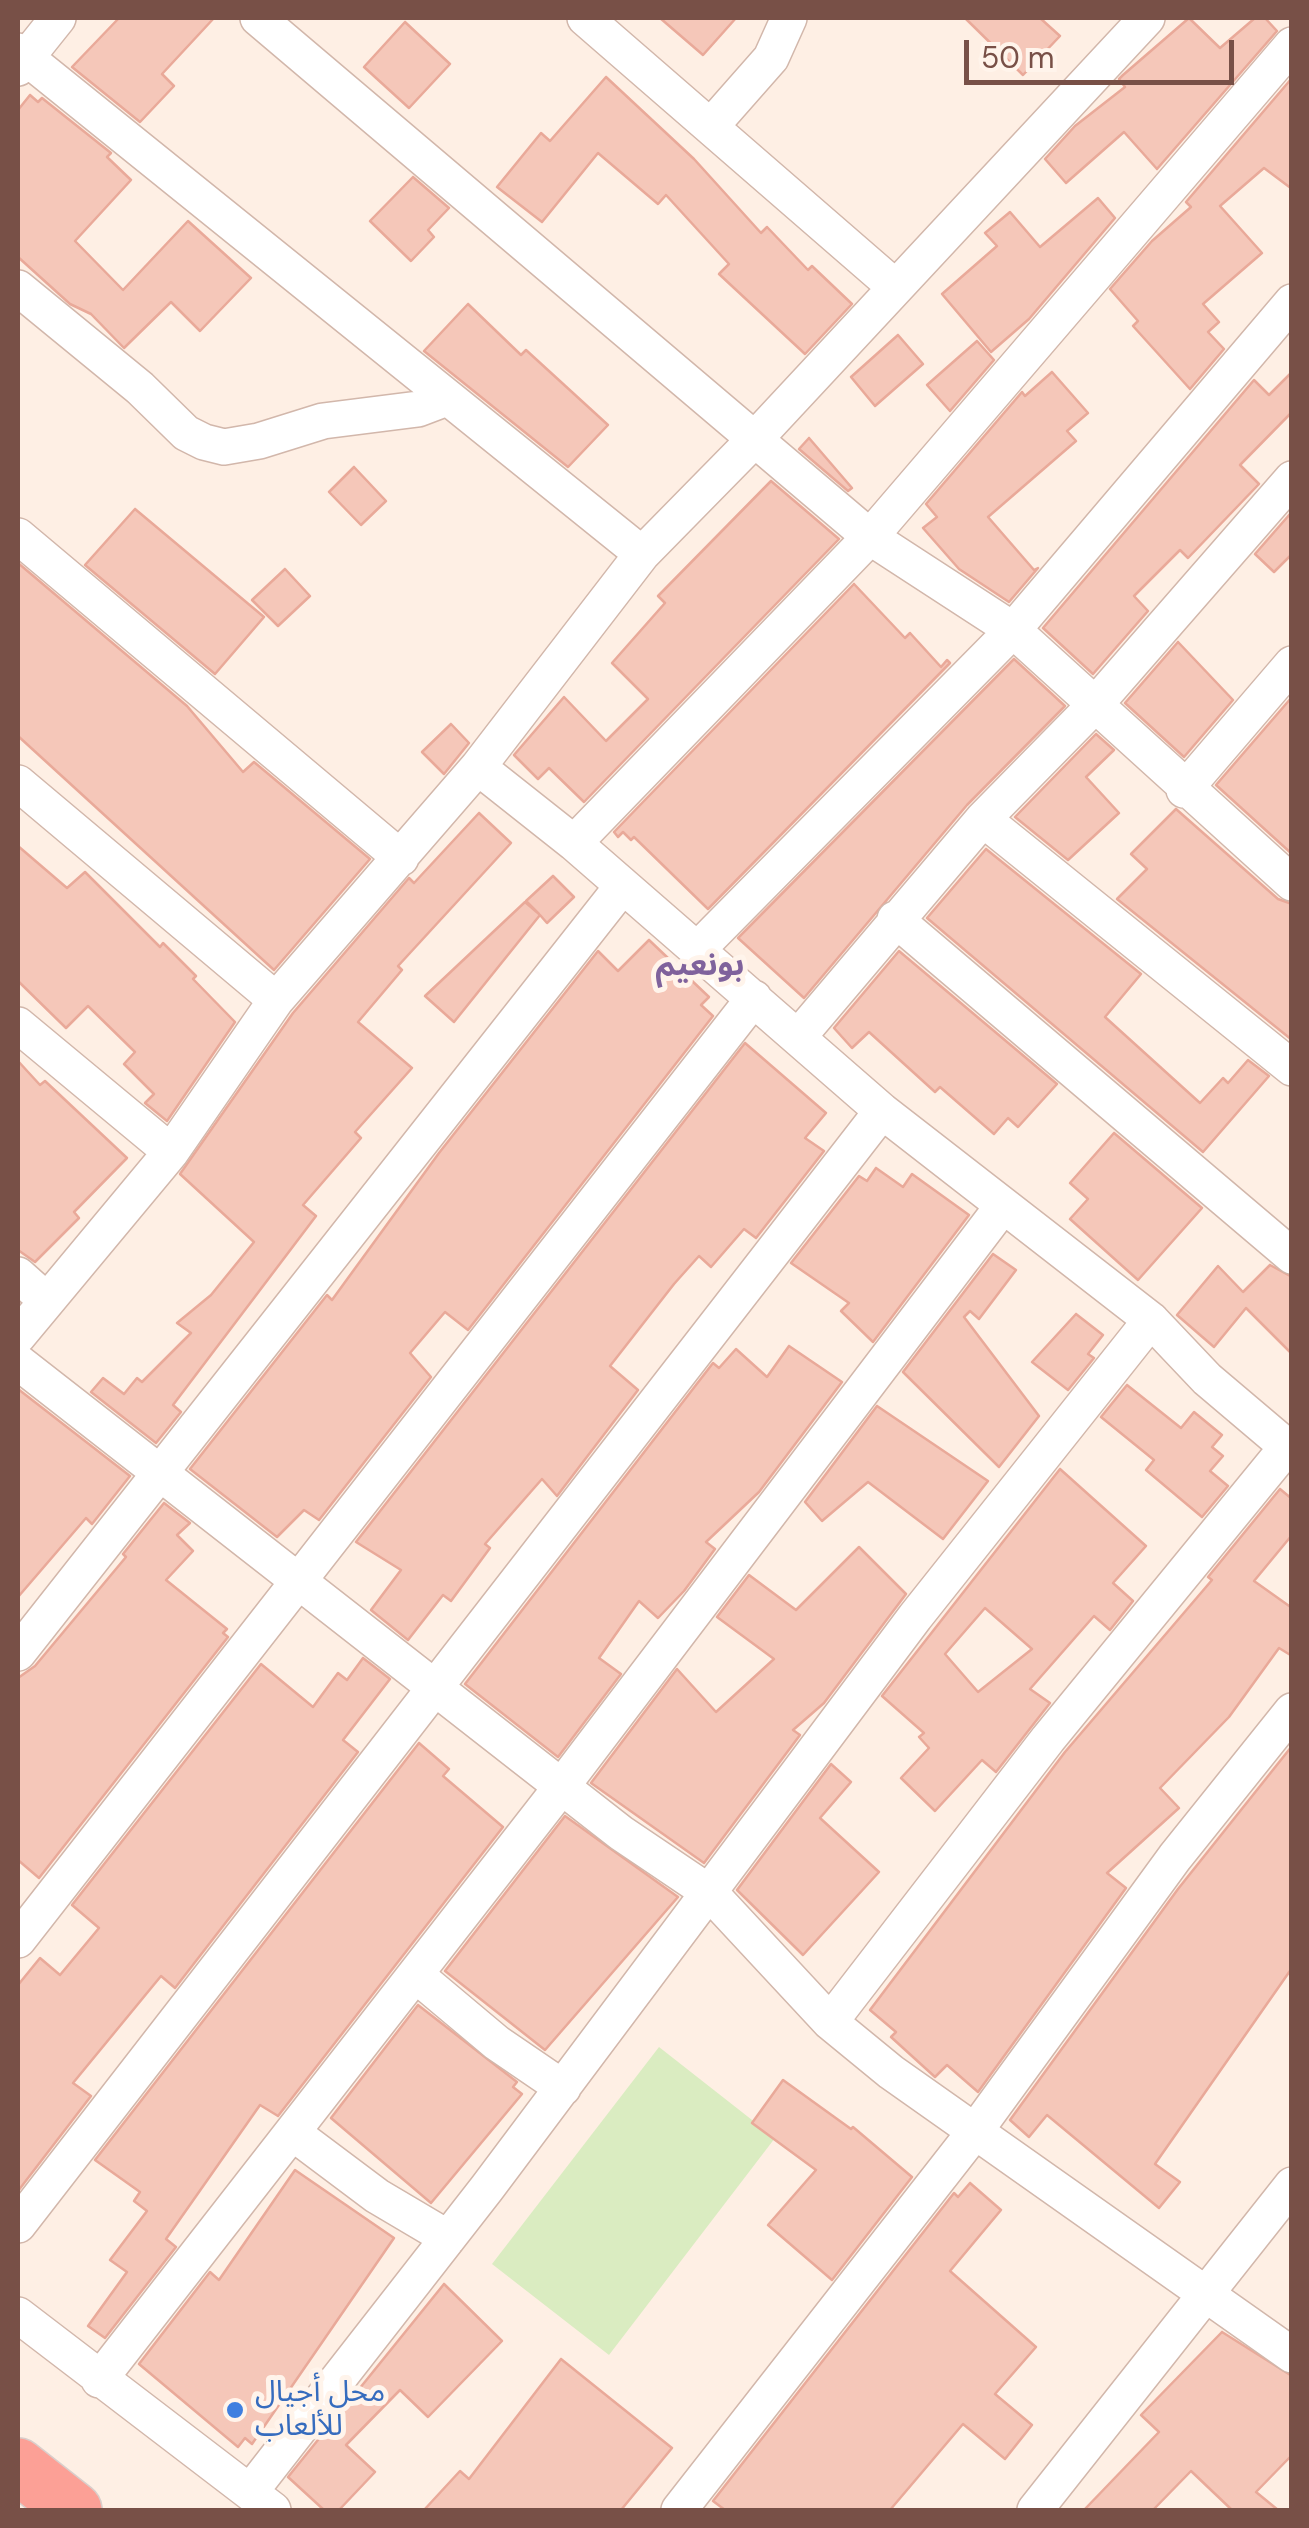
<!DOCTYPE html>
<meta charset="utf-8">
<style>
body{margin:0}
#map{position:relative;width:1309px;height:2528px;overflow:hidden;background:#feefe4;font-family:"DM Sans",sans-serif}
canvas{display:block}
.frame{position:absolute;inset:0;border:20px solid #785047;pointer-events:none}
.scale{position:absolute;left:964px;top:40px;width:270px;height:45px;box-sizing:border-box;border:5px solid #785047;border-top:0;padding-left:12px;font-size:30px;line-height:35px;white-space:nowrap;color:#785047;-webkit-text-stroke:8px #fff4eb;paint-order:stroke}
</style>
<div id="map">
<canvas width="1309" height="2528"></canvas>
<div class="frame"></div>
<div class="scale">50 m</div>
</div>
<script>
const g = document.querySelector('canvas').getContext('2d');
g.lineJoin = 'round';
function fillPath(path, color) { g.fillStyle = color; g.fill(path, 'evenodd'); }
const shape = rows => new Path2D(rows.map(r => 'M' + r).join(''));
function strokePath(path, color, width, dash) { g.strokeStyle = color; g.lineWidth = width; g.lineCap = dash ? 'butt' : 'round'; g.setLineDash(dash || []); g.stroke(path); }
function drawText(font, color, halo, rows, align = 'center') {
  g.font = font + ' "DM Sans","Noto Sans Arabic",sans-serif'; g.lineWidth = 10; g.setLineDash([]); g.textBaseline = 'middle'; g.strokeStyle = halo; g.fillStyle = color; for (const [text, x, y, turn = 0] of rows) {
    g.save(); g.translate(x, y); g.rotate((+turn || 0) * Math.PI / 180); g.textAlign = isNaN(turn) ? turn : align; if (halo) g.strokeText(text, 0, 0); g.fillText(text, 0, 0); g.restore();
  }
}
fillPath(shape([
 [659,2047,775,2138,609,2355,492,2264]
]), '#daecc1');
const building = shape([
 [119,18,214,18,162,74,174,86,140,122,72,67,119,18],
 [660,18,736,18,703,55,660,18],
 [965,18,1040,18,1060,36,1023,75,965,18],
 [1189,18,1220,48,1255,18,1265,18,1277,31,1157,169,1124,132,1066,183,1045,159,1075,126,1125,87,1119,79,1123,75,1189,18],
 [405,22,450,64,409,108,364,67,405,22],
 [606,77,694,159,761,233,767,227,808,270,812,266,852,304,805,354,719,274,729,264,666,195,658,204,598,153,542,222,497,187,541,133,550,141,606,77],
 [1292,78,1292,189,1264,168,1220,206,1262,253,1203,304,1219,322,1208,332,1224,349,1190,389,1133,326,1138,321,1110,289,1152,241,1191,207,1186,202,1292,78],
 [30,95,38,102,42,98,111,153,107,157,131,180,75,241,123,290,188,221,251,278,200,331,171,302,124,348,91,314,70,304,18,257,18,110,30,95],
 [413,177,449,208,428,230,434,237,411,261,370,221,413,177],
 [1098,198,1115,218,1029,319,991,352,942,294,997,246,985,233,1010,212,1040,247,1098,198],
 [468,304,521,355,526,350,608,425,568,467,424,351,468,304],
 [898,335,923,364,875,406,851,377,898,335],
 [977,341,994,360,950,411,927,385,977,341],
 [1052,372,1088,413,1067,431,1076,441,988,517,1034,570,1038,568,1009,602,959,569,923,528,937,517,926,504,1022,392,1025,396,1052,372],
 [1292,372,1292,412,1240,465,1259,484,1188,558,1180,550,1134,596,1148,611,1093,674,1043,628,1254,380,1269,395,1292,372],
 [809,438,852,488,848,491,799,449,809,438],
 [354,467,386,501,361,525,329,492,354,467],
 [771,481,839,539,584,802,549,768,538,779,514,755,564,697,606,741,648,699,612,663,665,603,658,596,771,481],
 [135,509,264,617,215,674,85,565,135,509],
 [1290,514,1292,554,1274,572,1255,554,1290,514],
 [18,563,187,706,243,772,254,762,370,859,274,970,18,736,18,563],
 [285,569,310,596,278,626,252,600,285,569],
 [854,584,905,638,910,633,941,667,947,660,950,663,708,909,634,837,631,840,623,832,618,837,614,832,854,584],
 [1178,642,1233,700,1184,757,1125,703,1178,642],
 [1014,659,1065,706,967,805,804,998,738,938,1014,659],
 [1292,697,1292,854,1216,785,1292,697],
 [451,724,469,743,444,774,422,752,451,724],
 [1096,734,1114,750,1086,777,1119,813,1068,860,1015,817,1096,734],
 [1176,809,1278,899,1292,904,1292,1040,1117,899,1147,869,1131,854,1176,809],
 [479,813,511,843,398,966,402,970,358,1022,412,1068,355,1132,361,1138,303,1205,316,1216,173,1405,181,1412,156,1443,91,1392,103,1378,124,1394,137,1378,142,1382,191,1333,177,1323,211,1295,254,1242,180,1174,293,1013,409,878,414,883,479,813],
 [18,846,67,888,85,872,160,947,163,943,196,976,193,979,235,1022,167,1121,145,1103,154,1094,124,1064,135,1052,88,1006,66,1028,18,981,18,846],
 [986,849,1141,974,1105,1017,1200,1103,1223,1078,1228,1083,1248,1060,1269,1076,1203,1152,927,918,986,849],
 [553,876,574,897,547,923,540,915,454,1022,425,996,525,902,539,914,526,901,553,876],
 [649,940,709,997,701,1005,713,1016,468,1330,445,1312,410,1353,431,1377,319,1520,304,1510,277,1537,190,1469,327,1295,332,1300,439,1153,598,951,618,971,649,940],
 [899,951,1057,1084,1018,1127,1008,1118,994,1134,940,1087,935,1092,869,1032,852,1048,834,1028,899,951],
 [745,1043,826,1113,805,1138,824,1151,756,1238,744,1229,711,1267,699,1256,674,1284,610,1366,638,1390,557,1496,542,1479,485,1544,490,1548,451,1601,443,1595,408,1640,371,1610,401,1570,356,1542,745,1043],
 [18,1061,40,1085,45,1081,127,1158,74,1212,79,1218,35,1262,18,1250,18,1061],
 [1114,1133,1202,1208,1138,1280,1070,1219,1088,1199,1070,1183,1114,1133],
 [876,1168,903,1187,912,1174,969,1215,873,1342,841,1311,849,1303,791,1263,859,1176,867,1181,876,1168],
 [993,1254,1016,1270,979,1319,970,1311,964,1317,1039,1416,999,1467,903,1372,993,1254],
 [1270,1265,1292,1277,1292,1354,1246,1308,1214,1347,1177,1315,1218,1266,1243,1292,1270,1265],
 [1076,1314,1103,1335,1088,1354,1094,1358,1068,1390,1032,1362,1076,1314],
 [789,1346,842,1382,759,1492,706,1542,715,1549,684,1591,658,1618,639,1601,599,1658,621,1674,558,1757,465,1684,713,1363,719,1368,736,1349,767,1377,789,1346],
 [1127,1385,1181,1428,1194,1412,1222,1435,1212,1447,1223,1456,1210,1471,1228,1486,1202,1517,1146,1470,1154,1460,1101,1417,1127,1385],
 [18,1389,130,1476,92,1524,86,1518,18,1597,18,1389],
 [877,1406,988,1481,943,1539,868,1482,822,1521,805,1502,877,1406],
 [1060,1469,1146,1546,1113,1583,1133,1601,1110,1630,1094,1616,1030,1689,1050,1703,996,1772,982,1760,935,1811,901,1778,929,1748,919,1737,924,1733,882,1696,1060,1469],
 [985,1608,1032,1649,978,1692,945,1654,985,1608],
 [1280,1489,1292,1499,1292,1535,1254,1581,1292,1608,1292,1656,1279,1648,1229,1717,1160,1788,1179,1808,1107,1873,1126,1888,978,2092,947,2065,935,2077,891,2037,896,2032,870,2010,1065,1752,1212,1580,1208,1577,1280,1489],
 [164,1503,190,1523,177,1535,193,1551,166,1580,227,1629,223,1633,228,1637,39,1878,18,1860,18,1678,35,1666,126,1557,123,1554,164,1503],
 [859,1547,906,1594,824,1703,793,1730,800,1735,704,1863,591,1783,677,1669,716,1712,774,1659,717,1617,749,1575,796,1610,859,1547],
 [363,1658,390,1679,343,1740,358,1752,175,1988,161,1976,73,2083,91,2096,18,2191,18,1985,40,1958,60,1975,99,1928,72,1905,261,1664,313,1707,338,1673,347,1680,363,1658],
 [419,1743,449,1769,443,1776,503,1827,278,2116,260,2105,166,2239,176,2247,105,2338,88,2326,127,2272,110,2260,147,2211,134,2201,140,2192,95,2160,419,1743],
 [1292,1746,1292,1968,1155,2164,1180,2182,1159,2208,1047,2115,1029,2137,1010,2120,1178,1889,1292,1746],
 [831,1764,851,1782,820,1818,879,1872,803,1955,737,1890,831,1764],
 [565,1816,678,1897,545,2050,445,1971,565,1816],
 [418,2005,517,2082,513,2087,522,2094,431,2203,331,2118,418,2005],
 [783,2080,851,2129,853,2127,912,2177,832,2280,768,2225,816,2170,752,2123,783,2080],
 [295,2170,394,2238,252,2444,245,2438,238,2447,139,2364,210,2272,219,2280,295,2170],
 [970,2183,1001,2210,950,2271,1036,2347,995,2394,1032,2425,1005,2459,963,2424,890,2510,725,2510,713,2501,954,2193,958,2197,970,2183],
 [444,2284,502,2341,428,2417,400,2390,346,2445,375,2472,339,2510,324,2510,288,2477,444,2284],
 [1222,2332,1292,2376,1292,2455,1256,2492,1278,2510,1232,2510,1191,2471,1153,2510,1084,2510,1159,2432,1141,2415,1222,2332],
 [561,2359,672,2448,621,2510,424,2510,460,2471,469,2479,561,2359]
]);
fillPath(building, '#f5c7b9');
strokePath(building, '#e9a999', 2.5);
const street = shape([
 [258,18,870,537,1013,630,1292,883],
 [585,18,895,287],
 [18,51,642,554],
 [18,68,58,18],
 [712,125,771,58,789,18],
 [18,288,140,388,186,433,204,442,224,447,259,441,323,421,418,409,447,398],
 [18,536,401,858],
 [478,767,574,843,882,1111,1151,1320,1207,1379,1292,1451],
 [18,783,276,1000],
 [1184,790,1292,664],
 [983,819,1292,1068],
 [574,843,870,537,1292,45],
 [895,919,1292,1256],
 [697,950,1013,630,1292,302],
 [18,1025,171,1152],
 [799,1036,983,819,1093,707,1292,479],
 [18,1275,47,1301],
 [18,1336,171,1152,276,1000,478,767,642,554,753,441,1147,18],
 [18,1362,621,1833,710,1893,830,2022,891,2072,1292,2355],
 [18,1653,621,888],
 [18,1940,754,998],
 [416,1975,497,2043,563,2088],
 [830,2022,1048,1739,1287,1447],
 [293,2133,377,2196,448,2238],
 [18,2225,882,1111],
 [18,2315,273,2510],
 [99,2380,562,1786,1002,1207],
 [250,2492,487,2188,915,1617,1151,1320],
 [679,2510,973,2134,1175,1857,1292,1711],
 [1035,2510,1292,2185]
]);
const highway = shape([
 [18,2466,74,2510]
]);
strokePath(street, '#d2b7ab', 38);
strokePath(highway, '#d9cecb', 58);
strokePath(street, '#fff', 35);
strokePath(highway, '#fca096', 55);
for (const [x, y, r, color] of [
 [235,2410,10,"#3f7fe0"]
]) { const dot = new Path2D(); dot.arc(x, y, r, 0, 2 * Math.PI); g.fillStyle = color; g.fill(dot); strokePath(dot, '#fff4eb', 4); }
drawText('30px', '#366cbe', '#fff4eb', [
 ["محل أجيال",255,2393],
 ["للألعاب",255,2427]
], 'left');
drawText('bold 32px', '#7f629c', '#fff4eb', [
 ["بونعيم",700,967]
]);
</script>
